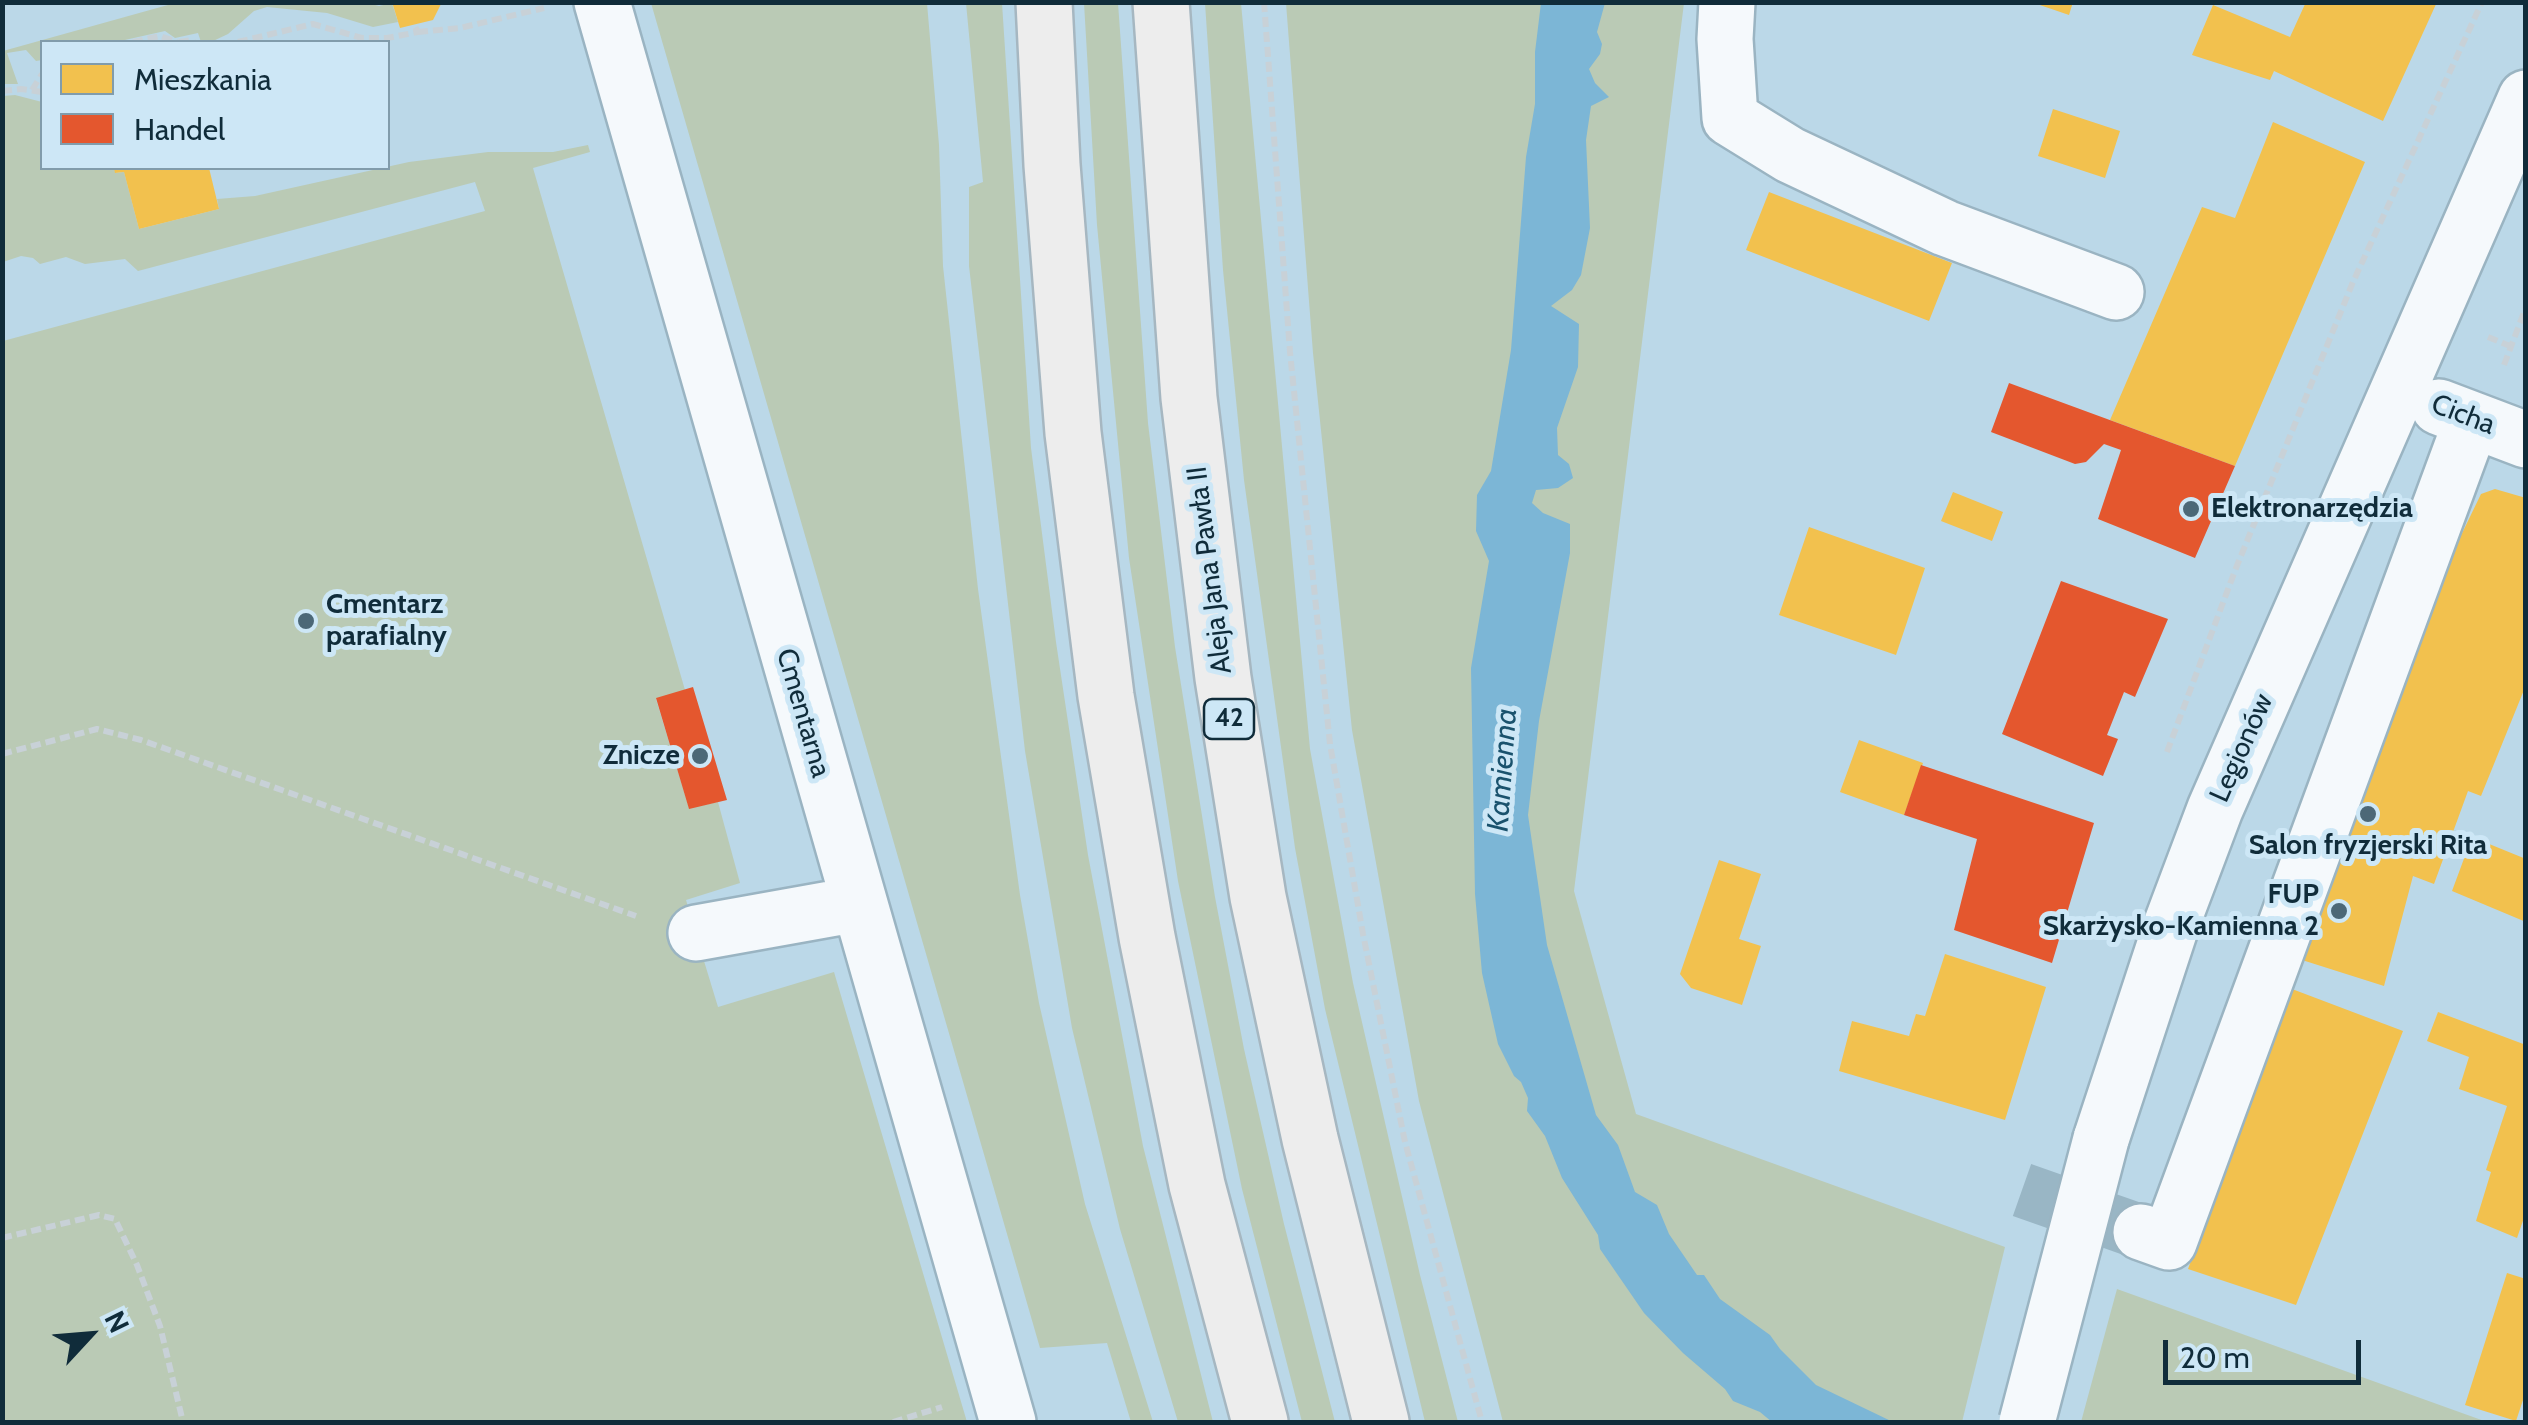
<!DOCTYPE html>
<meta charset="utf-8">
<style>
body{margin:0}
#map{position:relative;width:2528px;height:1425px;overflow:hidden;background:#bbd8e8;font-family:Cabin,sans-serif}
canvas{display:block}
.frame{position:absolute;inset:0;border:5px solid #102c3a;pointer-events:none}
.legend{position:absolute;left:40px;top:40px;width:350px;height:130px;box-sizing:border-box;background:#cde7f6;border:2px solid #819cab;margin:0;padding:12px 18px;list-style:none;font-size:30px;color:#102c3a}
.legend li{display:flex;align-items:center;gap:20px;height:50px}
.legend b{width:50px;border:2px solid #819cab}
.north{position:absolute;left:40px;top:1285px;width:100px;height:100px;-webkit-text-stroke:8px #cde7f6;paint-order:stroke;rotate:64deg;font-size:28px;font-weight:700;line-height:40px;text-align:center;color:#102c3a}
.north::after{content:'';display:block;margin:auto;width:35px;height:45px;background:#102c3a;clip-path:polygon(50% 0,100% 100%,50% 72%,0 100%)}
.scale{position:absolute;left:2163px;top:1340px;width:198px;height:45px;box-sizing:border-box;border:5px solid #102c3a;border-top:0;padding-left:12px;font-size:30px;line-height:35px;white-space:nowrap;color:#102c3a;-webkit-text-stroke:8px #cde7f6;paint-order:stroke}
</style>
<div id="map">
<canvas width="2528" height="1425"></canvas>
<div class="frame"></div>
<ul class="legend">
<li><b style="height:28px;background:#f2c14e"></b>Mieszkania</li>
<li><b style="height:28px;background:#e4572e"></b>Handel</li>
</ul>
<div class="north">N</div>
<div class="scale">20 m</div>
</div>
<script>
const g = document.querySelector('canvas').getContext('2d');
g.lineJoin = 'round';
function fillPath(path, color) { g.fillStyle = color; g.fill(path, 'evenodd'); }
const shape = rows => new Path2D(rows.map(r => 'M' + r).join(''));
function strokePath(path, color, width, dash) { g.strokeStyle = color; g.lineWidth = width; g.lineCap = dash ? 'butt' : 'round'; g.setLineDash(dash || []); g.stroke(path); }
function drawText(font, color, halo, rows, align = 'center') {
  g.font = font + ' Cabin,sans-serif'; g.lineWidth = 10; g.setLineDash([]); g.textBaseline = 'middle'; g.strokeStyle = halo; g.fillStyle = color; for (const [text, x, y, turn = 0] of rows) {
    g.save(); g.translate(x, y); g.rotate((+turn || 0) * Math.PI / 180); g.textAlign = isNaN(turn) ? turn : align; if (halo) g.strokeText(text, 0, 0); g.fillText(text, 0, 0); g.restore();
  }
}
fillPath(shape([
 [364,2,379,6,392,3,398,22,373,27,327,13,267,7,254,11,228,34,211,42,201,42,198,33,175,38,165,31,116,42,42,42,42,60,36,61,26,50,7,53,18,84,3,84,3,51,175,3],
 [651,3,927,3,939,145,943,266,978,589,1020,895,1039,1003,1085,1204,1153,1422,1131,1422,1107,1343,1040,1348],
 [966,3,1002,3,1031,448,1056,642,1088,855,1143,1146,1213,1422,1178,1422,1120,1229,1072,1028,1025,751,969,266,969,187,983,182],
 [1084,3,1118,3,1148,423,1175,647,1215,897,1244,1049,1284,1224,1335,1422,1302,1422,1242,1189,1178,881,1129,558,1097,225],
 [1205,3,1241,3,1310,749,1353,983,1420,1275,1458,1422,1425,1422,1325,1009,1295,848,1244,480,1223,270],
 [1286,3,1684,3,1574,891,1636,1114,2005,1247,1962,1422,1503,1422,1419,1101,1352,730,1313,353],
 [15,95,42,102,42,168,114,168,116,173,124,172,139,229,219,209,217,199,255,196,409,162,488,152,553,152,588,145,590,152,533,168,685,690,656,699,689,808,718,802,740,883,686,900,704,961,718,1007,834,972,967,1422,3,1422,3,341,485,211,475,182,138,271,125,259,85,264,66,257,40,264,33,258,21,256,3,262,3,96],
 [2117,1289,2487,1422,2081,1422]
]), '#bacab5');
fillPath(shape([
 [1541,3,1605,3,1597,32,1602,44,1600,54,1589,69,1595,83,1609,97,1591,106,1586,140,1590,228,1581,275,1572,290,1551,306,1579,324,1578,367,1557,428,1558,455,1569,464,1573,478,1558,488,1536,490,1532,503,1543,513,1570,524,1570,553,1539,721,1528,815,1547,945,1596,1115,1618,1145,1635,1192,1657,1205,1669,1234,1697,1275,1704,1275,1720,1299,1770,1335,1780,1349,1816,1385,1893,1422,1772,1422,1760,1412,1733,1401,1725,1389,1683,1353,1644,1313,1600,1249,1598,1235,1562,1178,1545,1136,1527,1111,1528,1098,1521,1082,1514,1076,1498,1044,1482,973,1475,894,1471,668,1489,561,1476,531,1477,495,1491,471,1511,350,1526,157,1535,104,1535,52]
]), '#7cb6d6');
fillPath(shape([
 [392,2,442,2,433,20,400,28],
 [2031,2,2073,2,2069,15],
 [2306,2,2437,2,2383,121,2274,71,2270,80,2192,55,2213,5,2290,37],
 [2053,109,2120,131,2105,178,2038,156],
 [2273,122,2365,162,2235,466,2110,420,2202,207,2235,218],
 [114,168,209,168,219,209,139,229,124,172,115,173],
 [1769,192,1952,263,1929,321,1746,250],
 [2495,489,2526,498,2526,685,2481,796,2468,791,2434,884,2413,876,2384,986,2302,960,2334,847,2422,616,2481,494],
 [1953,492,2003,512,1992,541,1941,521],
 [1809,527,1925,568,1896,655,1779,615],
 [1859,740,1923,763,1904,815,1840,792],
 [2472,837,2526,859,2526,922,2452,891],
 [1719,860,1761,874,1739,939,1761,946,1742,1005,1691,988,1680,974],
 [1945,954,2046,987,2005,1120,1839,1071,1852,1021,1909,1036,1916,1014,1925,1016],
 [2292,989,2403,1031,2296,1305,2188,1269],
 [2438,1012,2526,1045,2526,1212,2517,1238,2476,1221,2491,1172,2486,1170,2507,1106,2459,1089,2469,1057,2427,1041],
 [2507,1273,2526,1279,2526,1391,2516,1421,2465,1405]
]), '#f2c14e');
fillPath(shape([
 [2009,383,2235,466,2195,558,2098,519,2121,450,2104,444,2086,462,2075,464,1991,432],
 [2061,581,2168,619,2135,697,2124,692,2107,735,2118,739,2103,776,2002,734],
 [693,687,727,800,689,809,656,698],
 [1921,765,2094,823,2052,963,1954,930,1977,839,1904,815]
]), '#e4572e');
strokePath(shape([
 [2022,1190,2141,1232]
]), '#99b6c5', 55, [55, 28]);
const minor = shape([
 [602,2,1008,1422],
 [1727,2,1725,39,1730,118,1790,155,1945,228,2116,292],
 [2439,407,2526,440],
 [696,933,858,904],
 [2101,1139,2172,923,2215,809,2526,98],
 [2141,1232,2169,1242,2472,420]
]);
const major = shape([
 [1044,2,1052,165,1073,433,1106,696,1147,937,1197,1185,1260,1422],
 [1161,2,1189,398,1223,678,1258,897,1310,1139,1381,1422]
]);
strokePath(minor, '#9ab4c2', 60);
strokePath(major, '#a6b7c1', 60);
strokePath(shape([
 [1264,2,1290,352,1330,744,1363,934,1405,1142,1482,1422],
 [418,32,460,28,544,8],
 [133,42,160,36,177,42],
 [179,42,192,40,194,42],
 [238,42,313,24,362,38,387,38,418,32,414,25],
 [32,90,42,74],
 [2,91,21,89,42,92],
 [2488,337,2510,346],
 [2504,365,2526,307],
 [2167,752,2236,568,2353,282,2482,2],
 [2,754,97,729,141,740,636,916],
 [2,1238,99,1215,115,1219,137,1265,160,1326,183,1422],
 [893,1422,942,1407]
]), '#c8d1d7', 6, [10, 5]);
strokePath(minor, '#f5f9fc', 55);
strokePath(major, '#ededed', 55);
const minorBridge = shape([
 [2027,1422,2101,1139]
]);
strokePath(minorBridge, '#9ab4c2', 60, []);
strokePath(minorBridge, '#f5f9fc', 55);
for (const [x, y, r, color] of [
 [2191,509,10,"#4c6877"],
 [306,621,10,"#4c6877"],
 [700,756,10,"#4c6877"],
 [2368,814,10,"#4c6877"],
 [2339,911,10,"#4c6877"]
]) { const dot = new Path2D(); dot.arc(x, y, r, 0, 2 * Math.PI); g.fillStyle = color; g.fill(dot); strokePath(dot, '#cde7f6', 4); }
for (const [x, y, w] of [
 [1229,719,50]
]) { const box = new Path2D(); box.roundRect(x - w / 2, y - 20, w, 40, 8); g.fillStyle = '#cde7f6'; g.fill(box); strokePath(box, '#102c3a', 2.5); }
drawText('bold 25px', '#102c3a', null, [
 ["42",1229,719]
]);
drawText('28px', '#102c3a', '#cde7f6', [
 ["Cicha",2463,415,21],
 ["Aleja Jana Pawła II",1210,570,-97],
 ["Cmentarna",803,713,74],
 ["Legionów",2242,748,-66]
]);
drawText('bold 28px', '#102c3a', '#cde7f6', [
 ["Elektronarzędzia",2211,509],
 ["Cmentarz",326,605],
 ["parafialny",326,637],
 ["Znicze",680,756,"right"],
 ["Salon fryzjerski Rita",2368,846,"center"],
 ["FUP",2319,895,"right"],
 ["Skarżysko-Kamienna 2",2319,927,"right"]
], 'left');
drawText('italic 30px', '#1a526d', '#cde7f6', [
 ["Kamienna",1503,770,-86]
]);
</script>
